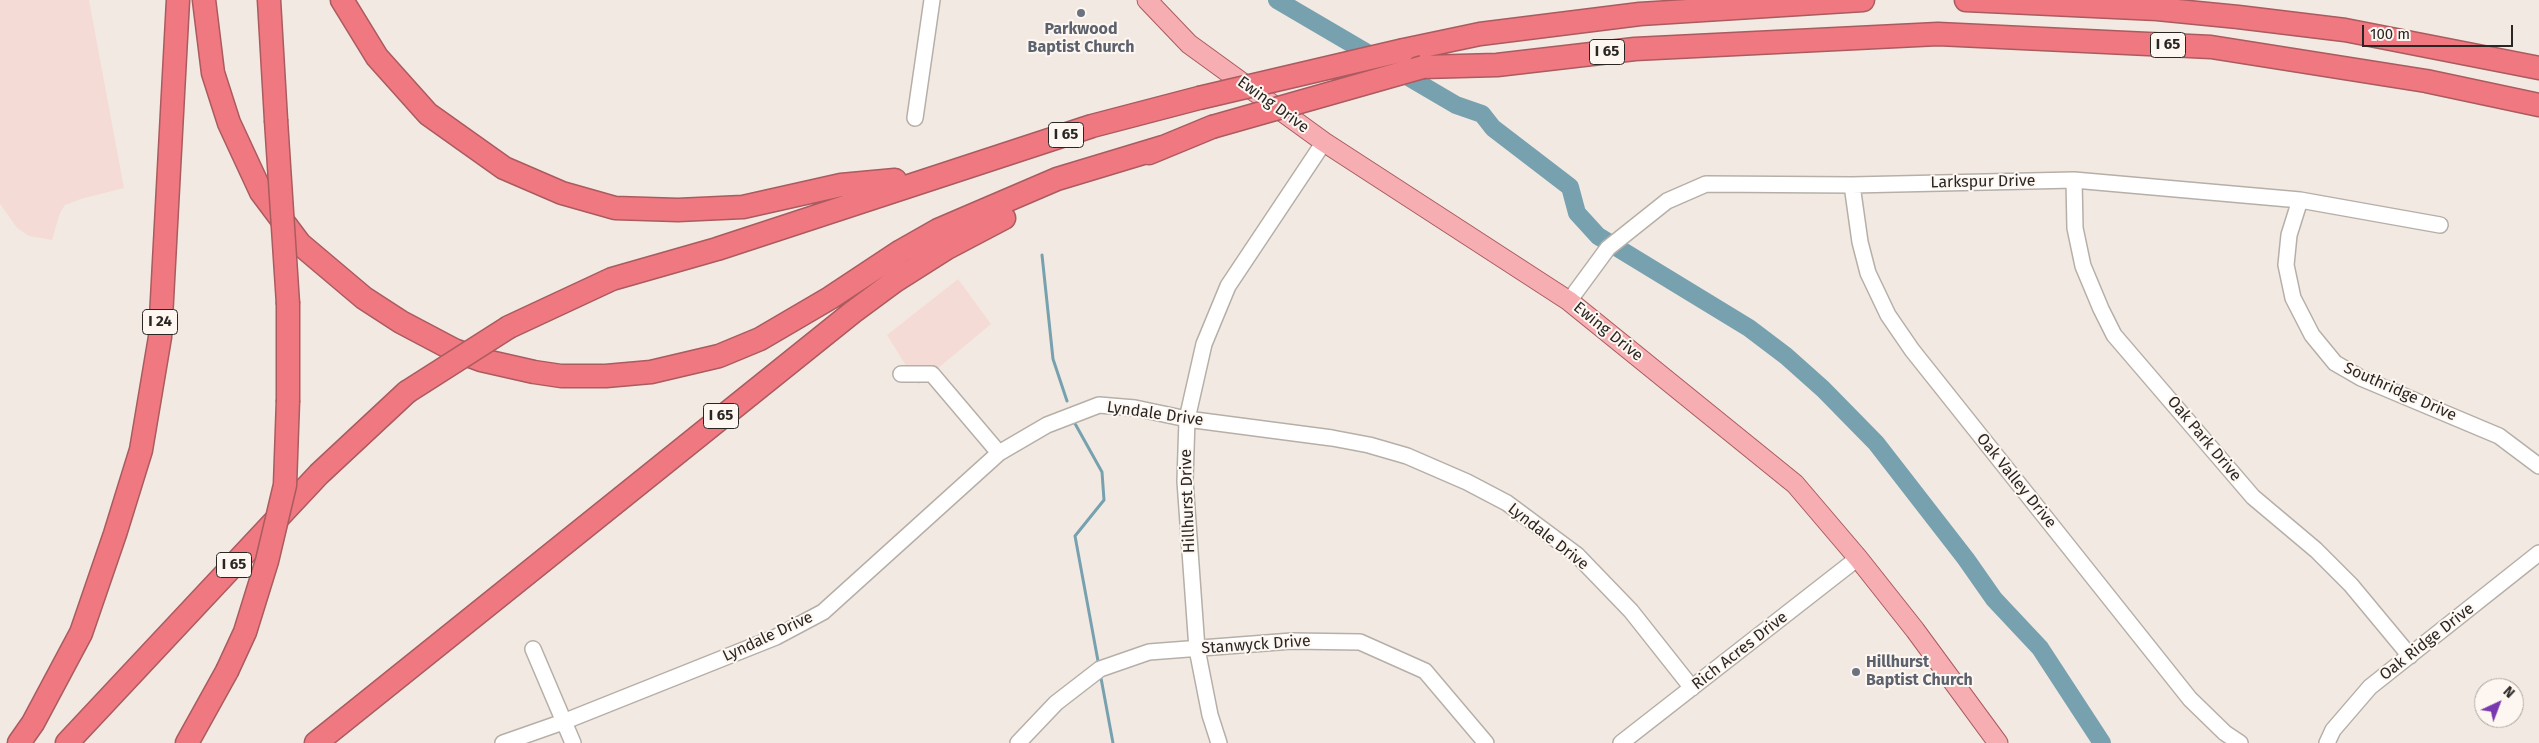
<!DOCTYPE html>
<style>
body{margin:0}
#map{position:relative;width:2539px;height:743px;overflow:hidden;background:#f2eae2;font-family:"Fira Sans",sans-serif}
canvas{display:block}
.north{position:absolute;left:2474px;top:678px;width:50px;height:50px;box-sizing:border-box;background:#fef7f1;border:1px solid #a9a39f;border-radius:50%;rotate:43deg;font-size:14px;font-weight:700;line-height:20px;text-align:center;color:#292623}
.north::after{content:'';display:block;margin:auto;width:18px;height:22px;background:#7938ad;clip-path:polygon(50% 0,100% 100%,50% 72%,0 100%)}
.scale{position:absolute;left:2362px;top:25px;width:151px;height:22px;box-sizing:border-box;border:2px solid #292623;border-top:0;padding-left:6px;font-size:15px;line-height:18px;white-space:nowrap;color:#292623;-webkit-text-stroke:4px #fef7f1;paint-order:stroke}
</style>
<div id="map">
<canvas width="2539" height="743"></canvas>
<div class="north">N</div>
<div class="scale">100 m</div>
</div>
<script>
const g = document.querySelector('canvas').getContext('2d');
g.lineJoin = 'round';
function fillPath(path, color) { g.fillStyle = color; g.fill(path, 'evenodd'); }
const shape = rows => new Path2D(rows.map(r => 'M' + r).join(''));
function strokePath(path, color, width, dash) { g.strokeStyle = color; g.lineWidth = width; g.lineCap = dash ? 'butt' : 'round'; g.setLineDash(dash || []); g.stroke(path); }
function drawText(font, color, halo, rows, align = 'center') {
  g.font = font + ' "Fira Sans",sans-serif'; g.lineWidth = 4; g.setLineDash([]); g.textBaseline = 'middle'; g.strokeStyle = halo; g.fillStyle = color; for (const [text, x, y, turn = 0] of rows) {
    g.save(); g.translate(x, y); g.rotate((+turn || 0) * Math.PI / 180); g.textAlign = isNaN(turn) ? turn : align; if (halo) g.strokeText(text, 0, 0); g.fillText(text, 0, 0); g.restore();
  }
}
fillPath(shape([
 [0,0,89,0,124,188,81,199,65,205,60,213,52,240,29,236,17,228,0,204],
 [958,279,991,324,918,385,887,335]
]), '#f5dbd5');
strokePath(shape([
 [1042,255,1053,359,1067,401],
 [1073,420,1102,472,1104,500,1075,536,1098,661],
 [1101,678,1113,743]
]), '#78a1b0', 3);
strokePath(shape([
 [1277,0,1456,105,1482,114,1493,128,1570,187,1577,213,1598,236,1749,328,1786,356,1823,389,1876,443,1966,559,1994,599,2040,648,2102,743]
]), '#78a1b0', 18);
const minor = shape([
 [915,118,932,0],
 [2074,180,2075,228,2083,266,2101,309,2114,335,2253,497,2316,550,2351,585,2410,656],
 [1852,185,1860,242,1868,273,1888,315,1912,350,2190,699,2225,733,2240,743],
 [2300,200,2289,235,2286,265,2293,298,2312,335,2335,363,2361,378,2499,436,2539,466],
 [1569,301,1608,248,1667,201,1706,184,1852,185,2074,180,2300,200,2440,225],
 [901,374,932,374,999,453],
 [533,649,573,743],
 [503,743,563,722,776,637,823,612,999,453,1047,425,1099,405,1135,408,1187,419,1332,438,1369,445,1407,456,1467,482,1507,503,1577,555,1631,611,1692,688],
 [1018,743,1056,703,1100,669,1149,652,1292,641,1360,642,1425,671,1486,743],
 [1219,743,1210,715,1197,649,1185,481,1187,419,1204,344,1228,286,1324,142],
 [1621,743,1858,558],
 [2327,743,2333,730,2370,687,2539,553]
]);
const major = shape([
 [1147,0,1189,44,1324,142,1569,301,1795,484,1858,558,1915,630,1998,743]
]);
const highway = shape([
 [204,0,213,73,229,123,261,192,300,244,364,298,401,322,454,350,481,360,534,372,561,376,606,376,651,372,719,356,760,339,830,298,901,251,938,230,1057,179,1163,147],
 [269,0,276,120],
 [342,0,377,57,428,114,504,168,562,193,615,208,678,210,743,207,841,185,895,180],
 [1966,0,2157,9,2238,17,2345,30,2539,68],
 [1404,50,1480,34,1640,14,1863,0],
 [1423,67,1497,65,1635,49,1938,34,2211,47,2426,81,2539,105],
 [1149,153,1212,127],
 [509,327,612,279,717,249,1092,126,1199,98],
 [288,400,288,304],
 [19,743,33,723,81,633,115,534,141,450,160,337,178,0],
 [67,743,319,474,407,392],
 [187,743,227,671],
 [316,743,853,312,895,281,947,248,1004,218]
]);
strokePath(minor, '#b6afa8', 18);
strokePath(major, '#aa5b5f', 21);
strokePath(highway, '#aa5b5f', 25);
strokePath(minor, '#fff', 15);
strokePath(major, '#f6aeb3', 19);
strokePath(highway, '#f07880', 22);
const highwayBridge = shape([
 [1199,98,1404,50],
 [276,120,288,304],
 [1212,127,1423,67],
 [407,392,509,327],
 [227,671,245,632,267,561,285,485,288,400]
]);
strokePath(highwayBridge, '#aa5b5f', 25, []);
strokePath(highwayBridge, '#f07880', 22);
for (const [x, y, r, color] of [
 [1081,13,5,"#6b7280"],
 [1856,672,5,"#6b7280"]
]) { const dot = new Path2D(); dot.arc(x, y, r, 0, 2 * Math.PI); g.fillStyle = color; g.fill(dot); strokePath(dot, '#fef7f1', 2); }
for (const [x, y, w] of [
 [2168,45,35],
 [1607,52,35],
 [1066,135,35],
 [160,322,35],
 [721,416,35],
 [234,565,35]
]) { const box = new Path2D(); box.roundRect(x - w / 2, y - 12.5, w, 25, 4); g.fillStyle = '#fef7f1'; g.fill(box); strokePath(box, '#292623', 1); }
drawText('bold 15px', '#292623', null, [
 ["I 65",2168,45],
 ["I 65",1607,52],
 ["I 65",1066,135],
 ["I 24",160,322],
 ["I 65",721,416],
 ["I 65",234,565]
]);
drawText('bold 16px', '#5b616d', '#fef7f1', [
 ["Parkwood",1081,30],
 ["Baptist Church",1081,48],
 ["Hillhurst",1866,663,"left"],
 ["Baptist Church",1866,681,"left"]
]);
drawText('16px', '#292623', '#fef7f1', [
 ["Ewing Drive",1273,105,36],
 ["Larkspur Drive",1983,182,-1],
 ["Ewing Drive",1608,332,39],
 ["Southridge Drive",2400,392,24],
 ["Lyndale Drive",1155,414,8],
 ["Oak Park Drive",2204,439,50],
 ["Oak Valley Drive",2016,481,51],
 ["Hillhurst Drive",1188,501,-92],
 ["Lyndale Drive",1548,537,38],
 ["Lyndale Drive",768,637,-25],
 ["Oak Ridge Drive",2427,642,-38],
 ["Stanwyck Drive",1256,645,-4],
 ["Rich Acres Drive",1740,651,-38]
]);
</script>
